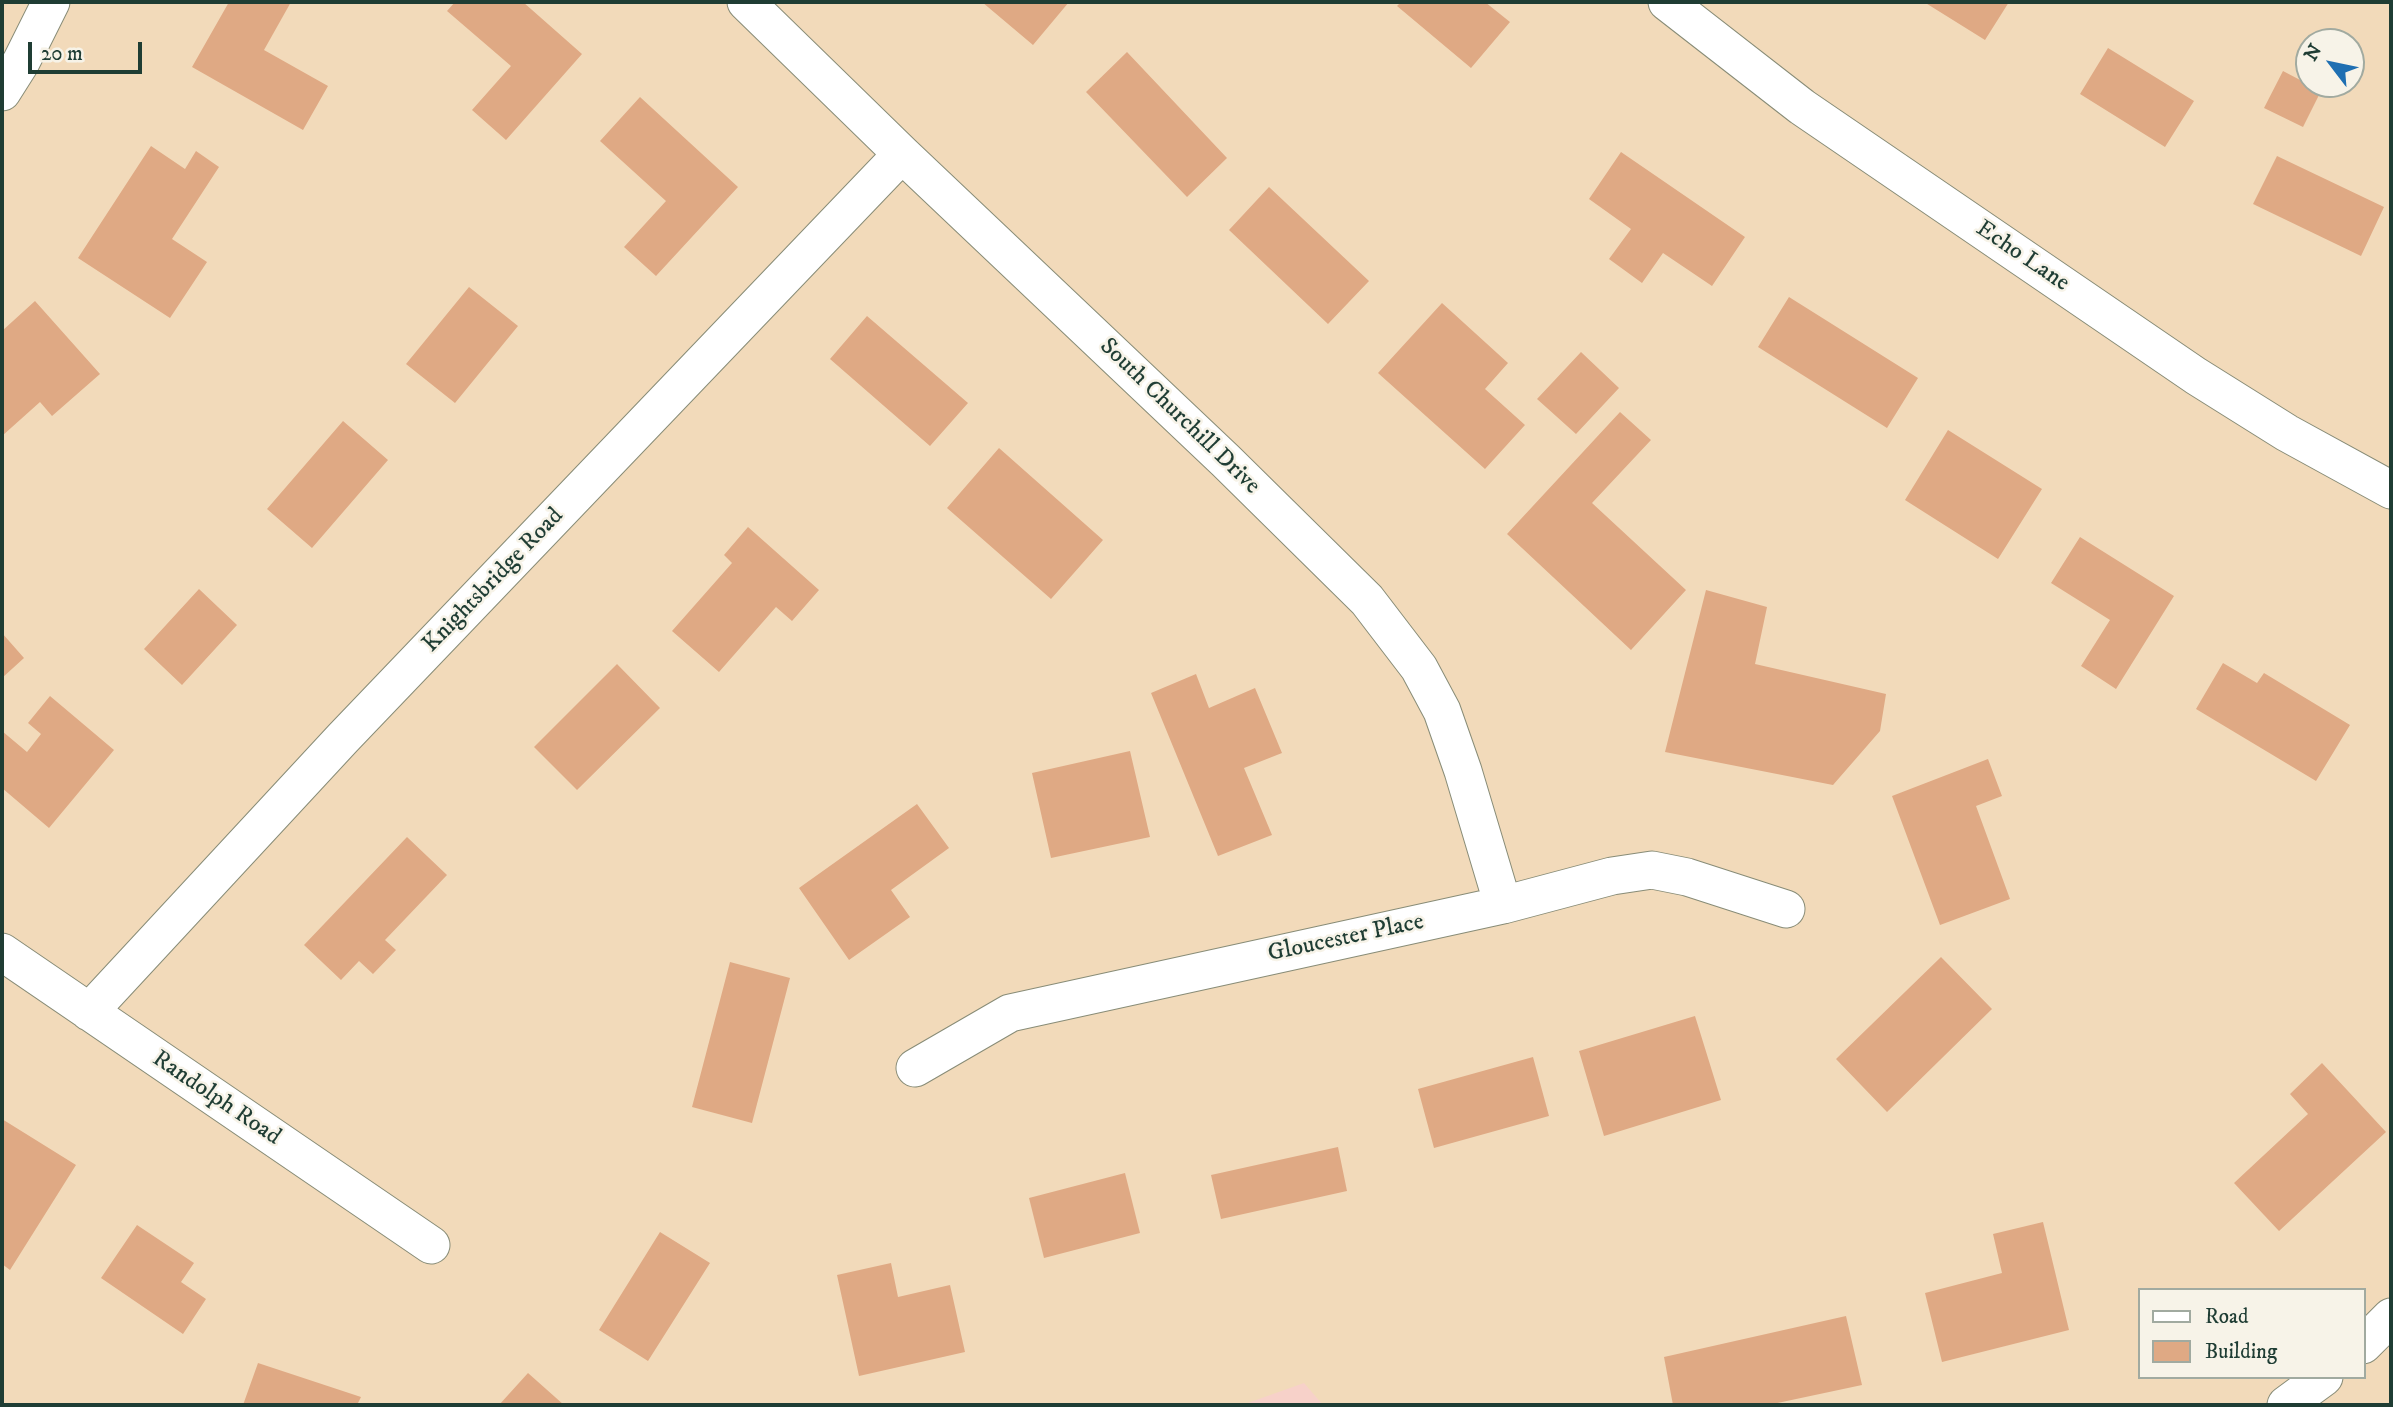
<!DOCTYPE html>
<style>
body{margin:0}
#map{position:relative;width:2393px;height:1407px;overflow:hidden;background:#f2daba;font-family:"IM FELL DW Pica",serif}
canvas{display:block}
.frame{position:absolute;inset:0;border:4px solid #1f3d34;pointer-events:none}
.legend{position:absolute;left:2138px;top:1288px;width:228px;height:91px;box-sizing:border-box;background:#f7f3e8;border:2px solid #a1aaa0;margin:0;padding:9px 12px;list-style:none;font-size:21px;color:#1f3d34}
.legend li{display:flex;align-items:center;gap:14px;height:35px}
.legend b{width:35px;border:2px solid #a1aaa0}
.north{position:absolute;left:2295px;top:28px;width:70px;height:70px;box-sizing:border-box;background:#f7f3e8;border:2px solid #a1aaa0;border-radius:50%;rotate:302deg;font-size:19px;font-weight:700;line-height:28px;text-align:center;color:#1f3d34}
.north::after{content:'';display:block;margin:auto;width:24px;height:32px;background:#1f6fb2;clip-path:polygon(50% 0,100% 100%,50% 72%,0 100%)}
.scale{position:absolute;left:28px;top:42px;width:114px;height:32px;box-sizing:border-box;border:4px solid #1f3d34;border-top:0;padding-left:9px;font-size:21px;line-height:24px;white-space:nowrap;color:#1f3d34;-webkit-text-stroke:5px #f7f3e8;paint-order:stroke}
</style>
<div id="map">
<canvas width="2393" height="1407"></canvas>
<div class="frame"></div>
<ul class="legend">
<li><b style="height:9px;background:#fff"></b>Road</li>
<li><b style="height:19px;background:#dfa984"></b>Building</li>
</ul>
<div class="north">N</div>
<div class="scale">20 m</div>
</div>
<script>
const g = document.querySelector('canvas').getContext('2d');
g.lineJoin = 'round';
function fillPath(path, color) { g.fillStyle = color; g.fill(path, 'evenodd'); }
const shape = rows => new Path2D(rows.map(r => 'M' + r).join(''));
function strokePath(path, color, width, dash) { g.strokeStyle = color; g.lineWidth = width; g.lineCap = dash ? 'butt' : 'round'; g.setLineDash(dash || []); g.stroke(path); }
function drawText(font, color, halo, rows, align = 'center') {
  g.font = font + ' "IM FELL DW Pica",serif'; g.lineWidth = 5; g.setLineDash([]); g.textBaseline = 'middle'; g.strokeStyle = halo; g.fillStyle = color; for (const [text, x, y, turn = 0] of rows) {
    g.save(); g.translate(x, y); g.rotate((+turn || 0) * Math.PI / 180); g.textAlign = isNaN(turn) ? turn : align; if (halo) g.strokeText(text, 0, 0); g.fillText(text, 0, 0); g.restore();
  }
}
fillPath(shape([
 [1304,1383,1323,1405,1242,1405]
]), '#f7d1c9');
fillPath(shape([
 [229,2,291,2,264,50,328,86,303,130,192,67],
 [455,2,523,2,582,54,506,140,472,110,511,66,447,11],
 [982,2,1069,2,1033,45],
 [1401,2,1485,2,1510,22,1471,68,1397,6],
 [1924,2,2009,2,1985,40],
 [2108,48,2194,101,2165,147,2080,94],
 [1127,52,1227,158,1187,197,1086,92],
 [2283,71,2321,91,2303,127,2264,108],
 [640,97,738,187,656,276,624,247,666,201,600,141],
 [151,146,185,169,196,151,219,167,172,239,207,262,170,318,78,258],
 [1621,152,1745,237,1712,286,1663,253,1642,283,1609,259,1631,229,1589,199],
 [2277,156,2384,207,2361,256,2253,204],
 [1269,187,1369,281,1328,324,1229,230],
 [469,287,518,326,455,403,406,364],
 [1789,297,1918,378,1887,428,1758,347],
 [35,301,100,374,52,416,40,402,2,436,2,331],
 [1442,303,1508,363,1485,389,1525,425,1485,469,1378,373],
 [867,316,968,403,930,446,830,359],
 [1581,352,1619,388,1576,434,1537,399],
 [1620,412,1651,440,1592,503,1686,590,1631,650,1507,534],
 [343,421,388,460,312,548,267,509],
 [1948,430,2042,489,1998,559,1905,500],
 [999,448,1103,540,1051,599,947,508],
 [748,527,819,590,792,621,776,607,719,672,672,631,732,563,724,555],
 [2080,537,2174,596,2116,689,2081,666,2110,620,2051,583],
 [199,589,237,625,182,685,144,649],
 [1706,590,1767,607,1755,664,1886,694,1880,731,1833,785,1665,752],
 [2,633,24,658,2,678],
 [2223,663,2257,683,2264,673,2350,725,2316,781,2196,709],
 [617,664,660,708,577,790,534,747],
 [1196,674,1209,708,1255,688,1282,753,1244,768,1272,835,1218,856,1151,693],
 [50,696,114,750,49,828,2,788,2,731,27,752,41,734,28,723],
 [1130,751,1150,837,1051,858,1032,773],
 [1988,759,2002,796,1976,806,2010,899,1940,925,1892,796],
 [917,804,949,848,891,890,910,917,849,960,799,888],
 [407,837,447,875,385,940,396,950,373,974,359,961,341,980,304,945],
 [1941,957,1992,1009,1887,1112,1836,1059],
 [730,962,790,978,752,1123,692,1107],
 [1695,1016,1721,1100,1604,1136,1579,1051],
 [1533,1057,1549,1116,1434,1148,1418,1089],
 [2322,1063,2386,1132,2279,1231,2234,1183,2308,1114,2290,1094],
 [2,1119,76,1165,10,1270,2,1264],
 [1338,1147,1347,1191,1221,1219,1211,1175],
 [1125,1173,1140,1233,1044,1258,1029,1198],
 [2043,1222,2069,1330,1942,1362,1925,1293,2002,1273,1993,1234],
 [137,1225,194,1263,181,1282,206,1299,183,1334,101,1278],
 [660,1232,710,1263,648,1361,599,1330],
 [891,1263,898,1297,950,1285,965,1352,859,1376,837,1275],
 [1846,1316,1862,1385,1768,1405,1673,1405,1664,1357],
 [258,1363,361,1397,357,1405,243,1405],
 [528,1373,564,1405,499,1405]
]), '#dfa984');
const street = shape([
 [746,2,902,154,1226,461,1367,600,1419,668,1442,711,1463,771,1503,905],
 [1667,2,1802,107,2196,376,2287,433,2391,490],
 [2,92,21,62,51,2],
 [2,952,431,1245],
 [89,1012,343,738,902,154],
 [915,1068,1010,1013,1503,905,1612,876,1652,870,1687,877,1786,909],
 [2363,1345,2391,1317],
 [2286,1405,2324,1377]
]);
strokePath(street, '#888c77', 39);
strokePath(street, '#fff', 37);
drawText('24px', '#1f3d34', '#f7f3e8', [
 ["Echo Lane",2022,257,34],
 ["South Churchill Drive",1179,417,44],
 ["Knightsbridge Road",494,581,-46],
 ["Gloucester Place",1346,939,-12],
 ["Randolph Road",216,1099,34]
]);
</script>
